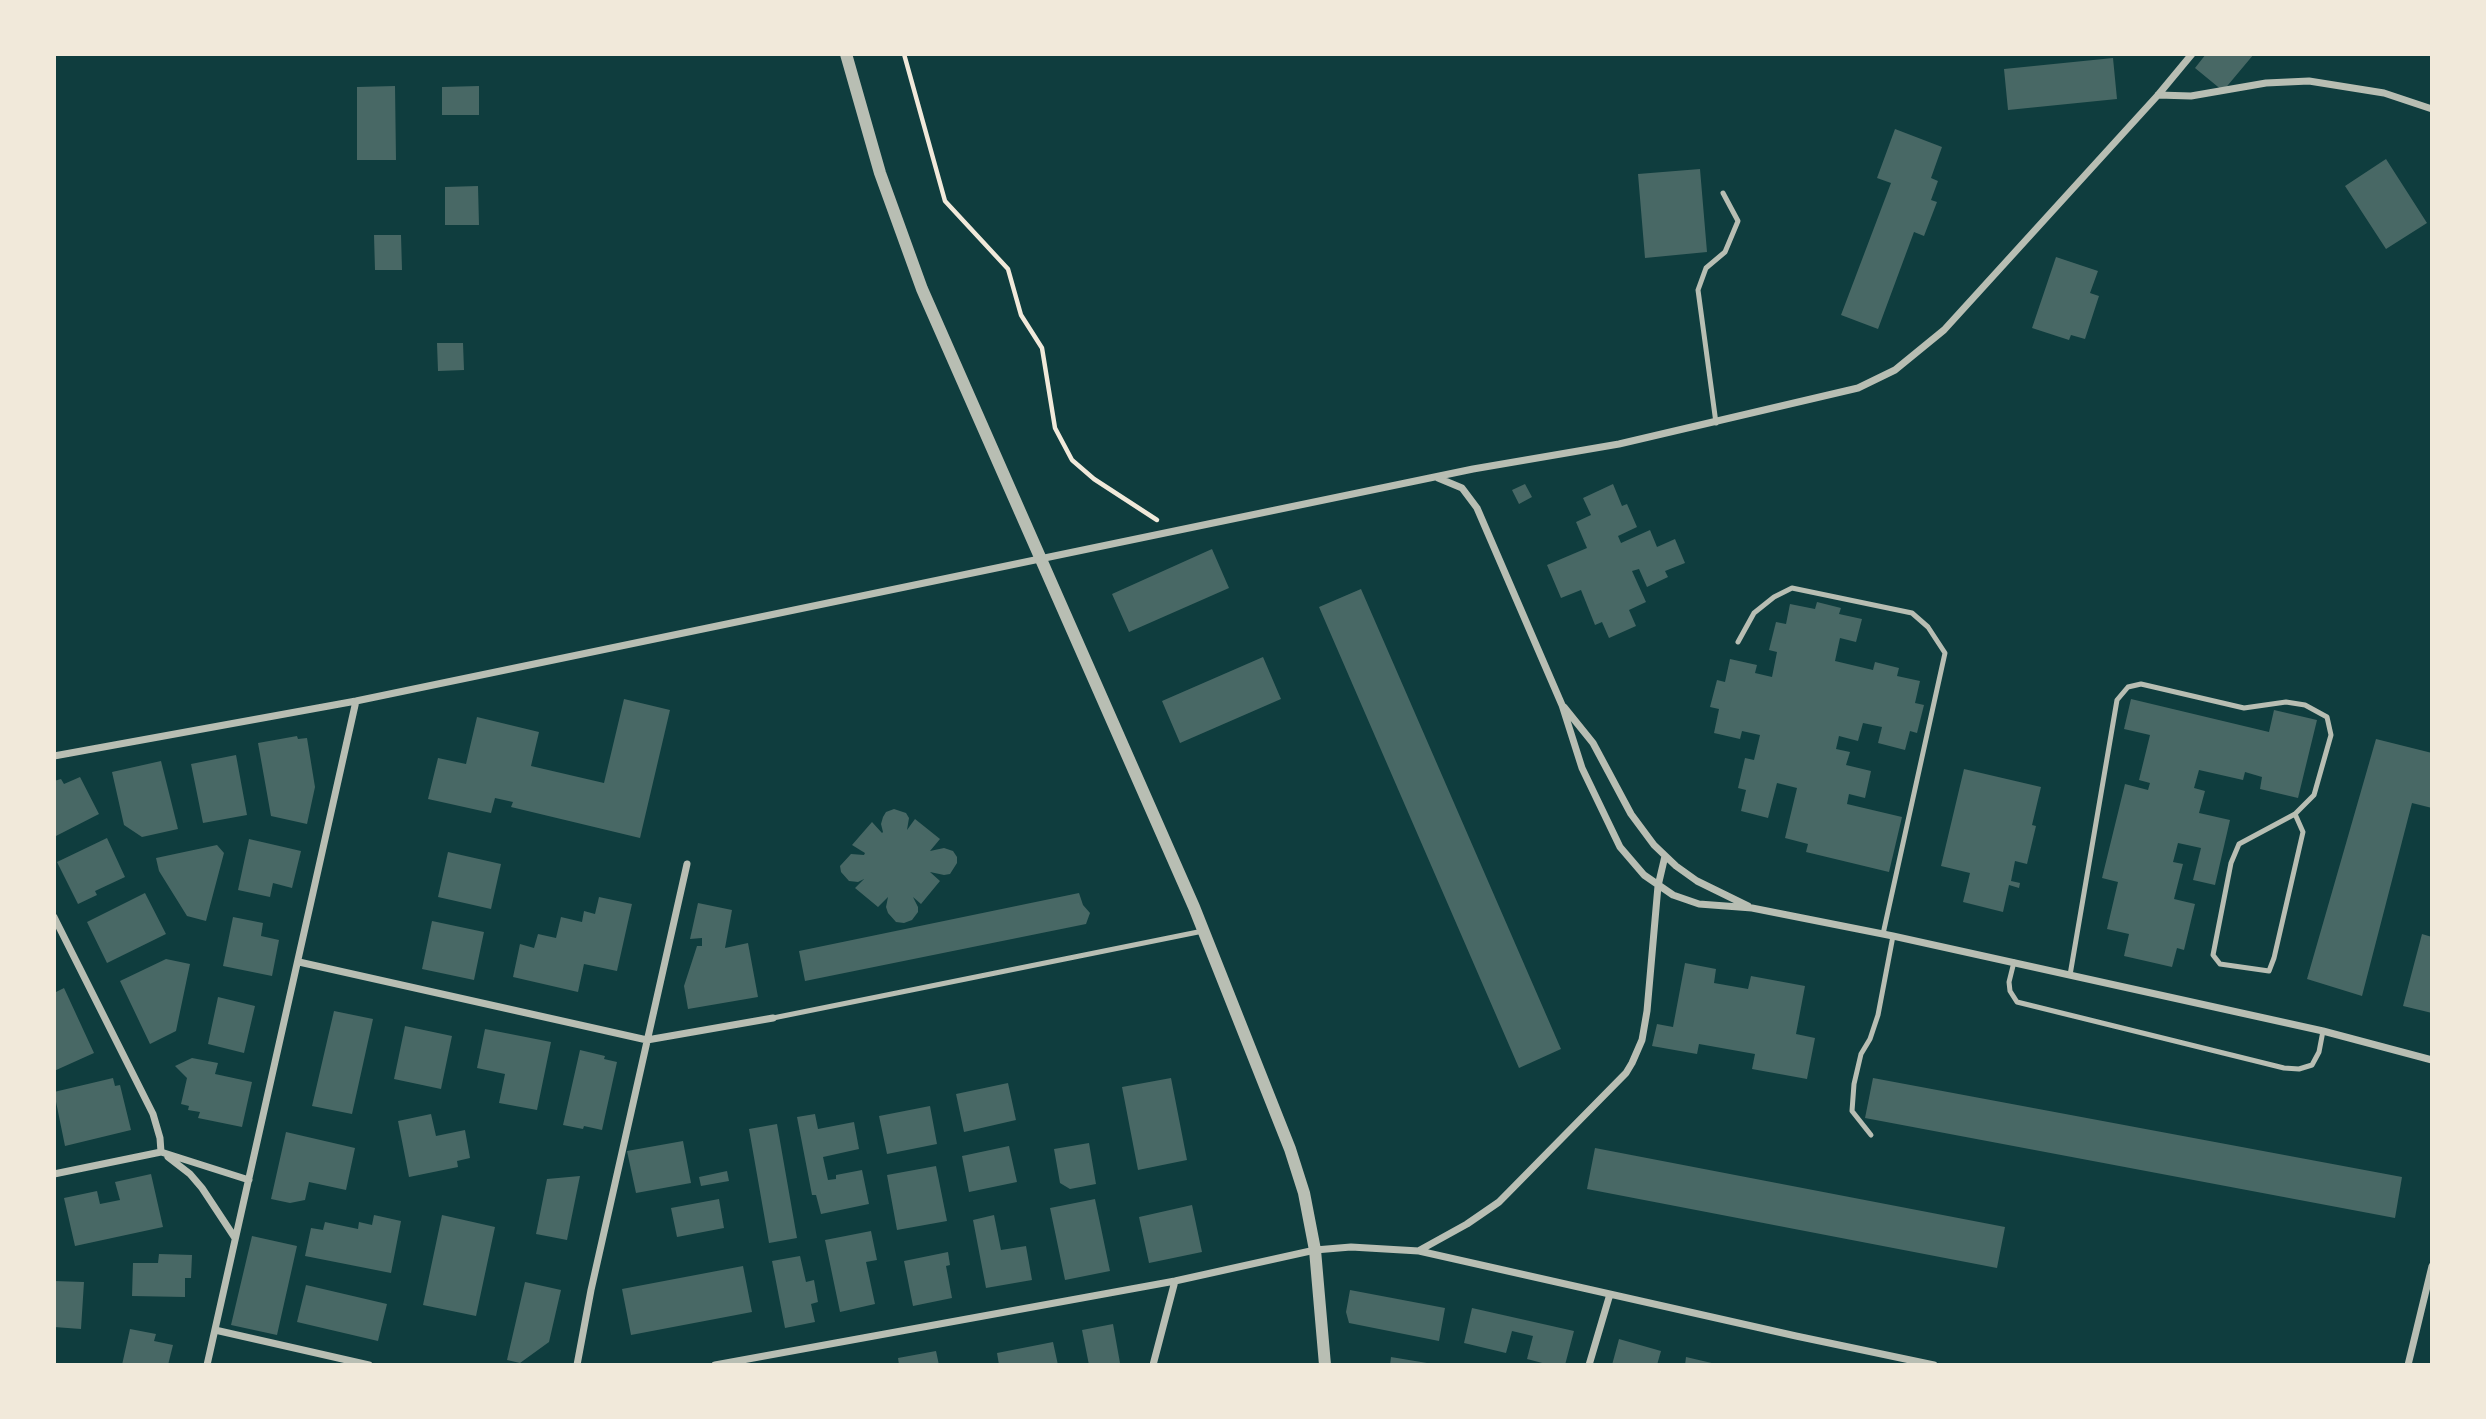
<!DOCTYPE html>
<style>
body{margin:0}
#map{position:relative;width:2486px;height:1419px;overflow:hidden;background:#0f3d3e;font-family:"PT Sans Narrow",sans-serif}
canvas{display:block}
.frame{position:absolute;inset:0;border:56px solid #f1e9da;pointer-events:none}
</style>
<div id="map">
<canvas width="2486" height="1419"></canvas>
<div class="frame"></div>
</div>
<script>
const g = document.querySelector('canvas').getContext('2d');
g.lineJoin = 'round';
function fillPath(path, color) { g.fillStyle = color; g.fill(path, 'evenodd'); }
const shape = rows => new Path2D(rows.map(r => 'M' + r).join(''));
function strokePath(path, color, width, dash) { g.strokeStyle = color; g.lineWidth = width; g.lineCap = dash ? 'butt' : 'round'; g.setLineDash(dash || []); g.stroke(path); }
fillPath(shape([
 [2206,54,2254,54,2223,91,2195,68],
 [2113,58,2117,99,2008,110,2004,69],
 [395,86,396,160,357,160,357,87],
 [479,86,479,115,442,115,442,87],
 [1895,129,1942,147,1931,178,1938,181,1931,200,1937,202,1924,236,1914,232,1878,329,1841,315,1891,183,1877,178],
 [2386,159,2427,223,2386,249,2345,186],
 [1700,169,1707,252,1645,258,1638,174],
 [478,186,479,225,445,225,445,187],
 [374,235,401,235,402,270,375,270],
 [2056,257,2098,271,2090,293,2099,296,2085,339,2071,335,2069,340,2032,328],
 [437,343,463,343,464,370,438,371],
 [1525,484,1532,497,1519,504,1512,490],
 [1613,484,1622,506,1627,504,1637,527,1618,536,1621,543,1650,530,1657,547,1675,539,1685,563,1665,571,1668,577,1647,587,1639,569,1632,571,1646,602,1629,610,1636,626,1609,638,1602,622,1595,625,1581,590,1561,598,1547,565,1587,548,1576,522,1591,515,1583,498],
 [1212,549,1229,588,1129,632,1112,594],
 [1361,589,1561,1049,1519,1068,1319,607],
 [1817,602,1841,608,1839,614,1862,619,1856,642,1840,638,1835,661,1873,670,1875,662,1899,668,1897,676,1920,681,1915,703,1924,705,1917,733,1910,731,1905,750,1878,743,1882,727,1863,723,1858,741,1839,736,1836,749,1850,752,1846,765,1871,771,1865,798,1849,794,1847,804,1902,817,1889,872,1806,852,1808,844,1785,838,1797,788,1777,783,1768,818,1741,811,1746,790,1738,788,1745,758,1754,760,1760,735,1742,731,1740,739,1714,733,1719,709,1710,707,1717,680,1725,682,1730,659,1757,665,1755,673,1772,677,1777,652,1769,650,1776,622,1786,624,1790,604,1815,609],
 [1263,657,1281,699,1180,743,1162,701],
 [624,699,670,710,640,838,511,807,513,802,495,798,491,813,428,799,438,758,466,764,477,717,539,732,531,766,604,783],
 [2131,699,2269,732,2274,710,2317,720,2298,798,2260,789,2262,777,2245,772,2243,780,2199,770,2194,788,2205,791,2199,813,2230,820,2215,885,2193,880,2201,848,2178,843,2173,862,2183,864,2174,899,2195,904,2184,950,2177,948,2172,967,2124,956,2129,934,2107,929,2118,882,2102,878,2125,784,2148,790,2150,783,2139,780,2150,735,2124,729],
 [297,736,298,739,307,738,315,787,307,824,271,816,258,743],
 [2376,739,2432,753,2432,808,2412,803,2362,996,2307,979],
 [236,755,247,815,203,823,191,764],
 [161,761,178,829,142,837,124,825,112,772],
 [1964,769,2041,787,2032,825,2036,826,2027,864,2015,861,2011,881,2020,883,2019,888,2009,885,2003,912,1963,902,1970,873,1941,866],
 [80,777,99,814,54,837,54,781,61,779,64,784],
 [894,809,906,813,909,818,907,830,915,819,940,839,930,851,944,848,953,851,957,857,957,863,950,874,944,875,930,872,940,881,921,904,913,897,918,907,918,912,912,920,904,923,896,922,888,913,886,907,888,897,878,907,855,888,864,879,858,882,849,881,841,872,840,866,851,854,864,855,865,853,852,845,872,822,882,833,883,832,881,824,883,817,886,812],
 [107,838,125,877,95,891,97,895,78,904,57,862],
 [249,839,301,851,292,888,273,883,270,897,238,890],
 [217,845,224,853,206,921,187,916,159,871,156,858],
 [448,852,501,864,491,909,438,897],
 [145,893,166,934,107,963,87,922],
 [1079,893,1083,905,1090,913,1086,924,805,981,799,951],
 [599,897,632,904,617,971,584,964,578,992,513,977,520,944,534,948,538,934,556,938,561,917,582,922,584,911,595,914],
 [698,903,732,910,725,948,748,943,758,997,688,1009,684,986,697,946,702,946,702,938,690,939],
 [233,917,263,923,261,936,279,940,272,976,223,966],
 [432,921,484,932,474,980,422,969],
 [2422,934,2432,937,2432,1013,2403,1006],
 [166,959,190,964,176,1031,150,1044,120,981],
 [1685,963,1716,969,1714,983,1748,989,1751,976,1805,986,1796,1034,1815,1038,1807,1079,1752,1069,1755,1054,1699,1044,1697,1054,1652,1046,1657,1024,1673,1027],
 [64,988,94,1053,54,1071,54,993],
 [218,997,255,1006,244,1053,208,1044],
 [334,1011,373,1019,352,1114,312,1106],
 [405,1026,452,1036,441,1089,394,1079],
 [485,1029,551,1042,537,1110,499,1103,505,1074,477,1068],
 [580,1050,605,1056,604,1059,617,1062,602,1130,584,1126,583,1129,563,1125],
 [192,1058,218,1063,215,1074,252,1082,242,1127,198,1118,200,1112,188,1110,189,1106,181,1104,187,1078,175,1066],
 [113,1078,115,1086,120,1085,131,1130,65,1146,54,1092],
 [1171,1078,1187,1160,1138,1170,1122,1087],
 [1873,1078,2402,1177,2395,1218,1865,1118],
 [1008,1083,1016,1120,964,1132,956,1094],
 [930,1106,937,1144,887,1154,879,1116],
 [431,1114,436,1136,465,1130,470,1158,457,1161,458,1167,409,1177,398,1121],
 [815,1114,818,1129,854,1122,859,1149,823,1157,828,1180,836,1179,836,1175,862,1170,869,1204,821,1214,816,1195,812,1195,797,1117],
 [777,1124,797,1238,769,1243,749,1129],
 [286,1132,355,1148,346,1190,309,1182,305,1200,290,1203,271,1199],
 [683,1141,691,1183,636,1193,627,1151],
 [1089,1143,1096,1184,1070,1189,1060,1183,1054,1149],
 [1009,1146,1017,1182,969,1192,962,1156],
 [1595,1148,2005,1227,1997,1268,1587,1189],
 [936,1166,947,1221,897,1230,887,1175],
 [727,1171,729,1181,701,1186,699,1177],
 [151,1174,163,1227,75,1246,64,1198,97,1191,100,1204,120,1200,115,1182],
 [580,1176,567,1240,536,1234,547,1179],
 [719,1199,724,1228,677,1237,671,1208],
 [1095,1199,1110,1271,1065,1280,1050,1208],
 [1192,1205,1202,1252,1149,1263,1139,1217],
 [374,1215,401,1221,391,1273,305,1256,311,1228,323,1230,325,1222,358,1229,359,1222,372,1225],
 [442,1215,495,1227,476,1316,423,1305],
 [994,1215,1001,1250,1026,1246,1032,1280,986,1288,973,1220],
 [871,1231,877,1260,866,1262,875,1304,840,1312,825,1240],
 [252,1236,297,1246,277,1335,231,1325],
 [948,1252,950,1265,946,1266,952,1298,913,1306,904,1261],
 [159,1254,192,1255,191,1278,185,1278,185,1297,132,1296,133,1263,158,1263],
 [800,1256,806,1282,814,1280,818,1302,811,1304,815,1322,785,1328,772,1261],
 [743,1266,752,1312,631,1335,622,1289],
 [54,1281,84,1282,81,1329,54,1327],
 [525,1282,561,1290,549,1342,520,1363,507,1360],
 [306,1285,387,1304,378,1341,297,1322],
 [1350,1290,1445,1308,1439,1341,1349,1323,1346,1312],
 [1472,1308,1574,1331,1565,1365,1550,1365,1527,1359,1533,1336,1512,1331,1506,1353,1464,1343],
 [1113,1324,1120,1363,1089,1365,1082,1330],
 [130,1329,156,1334,154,1341,173,1345,168,1365,122,1365],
 [1619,1339,1661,1351,1657,1365,1612,1365],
 [1053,1342,1058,1365,999,1365,997,1353],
 [936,1351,939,1365,899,1365,898,1358],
 [1391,1357,1427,1363,1427,1365,1390,1365],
 [1686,1357,1716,1364,1716,1365,1685,1365]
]), '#486865');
strokePath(shape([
 [904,54,945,201,1008,269,1021,315,1042,348,1055,428,1072,460,1094,479,1157,520]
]), '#f1e9da', 4.5);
strokePath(shape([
 [1716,423,1698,290,1706,268,1725,252,1738,221,1723,193],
 [1738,642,1754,613,1774,597,1792,588,1912,613,1928,627,1945,653,1883,934],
 [2014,962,2009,982,2010,991,2017,1002,2284,1068,2299,1069,2312,1065,2319,1052,2323,1031],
 [2070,975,2117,700,2128,687,2141,684,2244,708,2286,702,2305,705,2327,717,2331,735,2314,795,2295,814,2239,844,2231,863,2213,955,2220,964,2269,971,2274,958,2303,832,2295,814],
 [773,1018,1203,931],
 [1871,1135,1852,1111,1854,1084,1861,1054,1870,1039,1878,1015,1893,936]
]), '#b8beb3', 5);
strokePath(shape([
 [2158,95,2191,96,2266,83,2309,81,2384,93,2432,109],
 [1438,478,1462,488,1477,508,1562,705,1582,768,1620,847,1644,875,1673,895,1699,904,1752,908,1893,936,2323,1031,2432,1060],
 [1564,707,1593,743,1631,814,1654,845,1676,866,1697,881,1748,906],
 [54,756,356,701,1473,469,1619,444,1858,388,1895,370,1944,330,2158,95,2192,54],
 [54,917,153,1114,160,1138,161,1152],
 [299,962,647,1040,773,1018],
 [168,1157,190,1174,202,1188,235,1238],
 [54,1174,161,1152,249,1180],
 [1420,1250,1467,1224,1499,1202,1626,1073,1632,1063,1642,1040,1647,1011,1658,886,1665,856],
 [215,1330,369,1365],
 [207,1365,356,701],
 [577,1365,591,1290,687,864],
 [715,1365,1175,1281,1315,1250,1351,1247,1419,1251,1796,1336,1934,1365],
 [1153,1365,1175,1281],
 [1589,1365,1610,1294],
 [2408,1365,2432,1266]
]), '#b8beb3', 7);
strokePath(shape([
 [846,54,880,173,922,289,1194,907,1290,1149,1304,1193,1315,1250,1325,1365]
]), '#b8beb3', 12);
</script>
